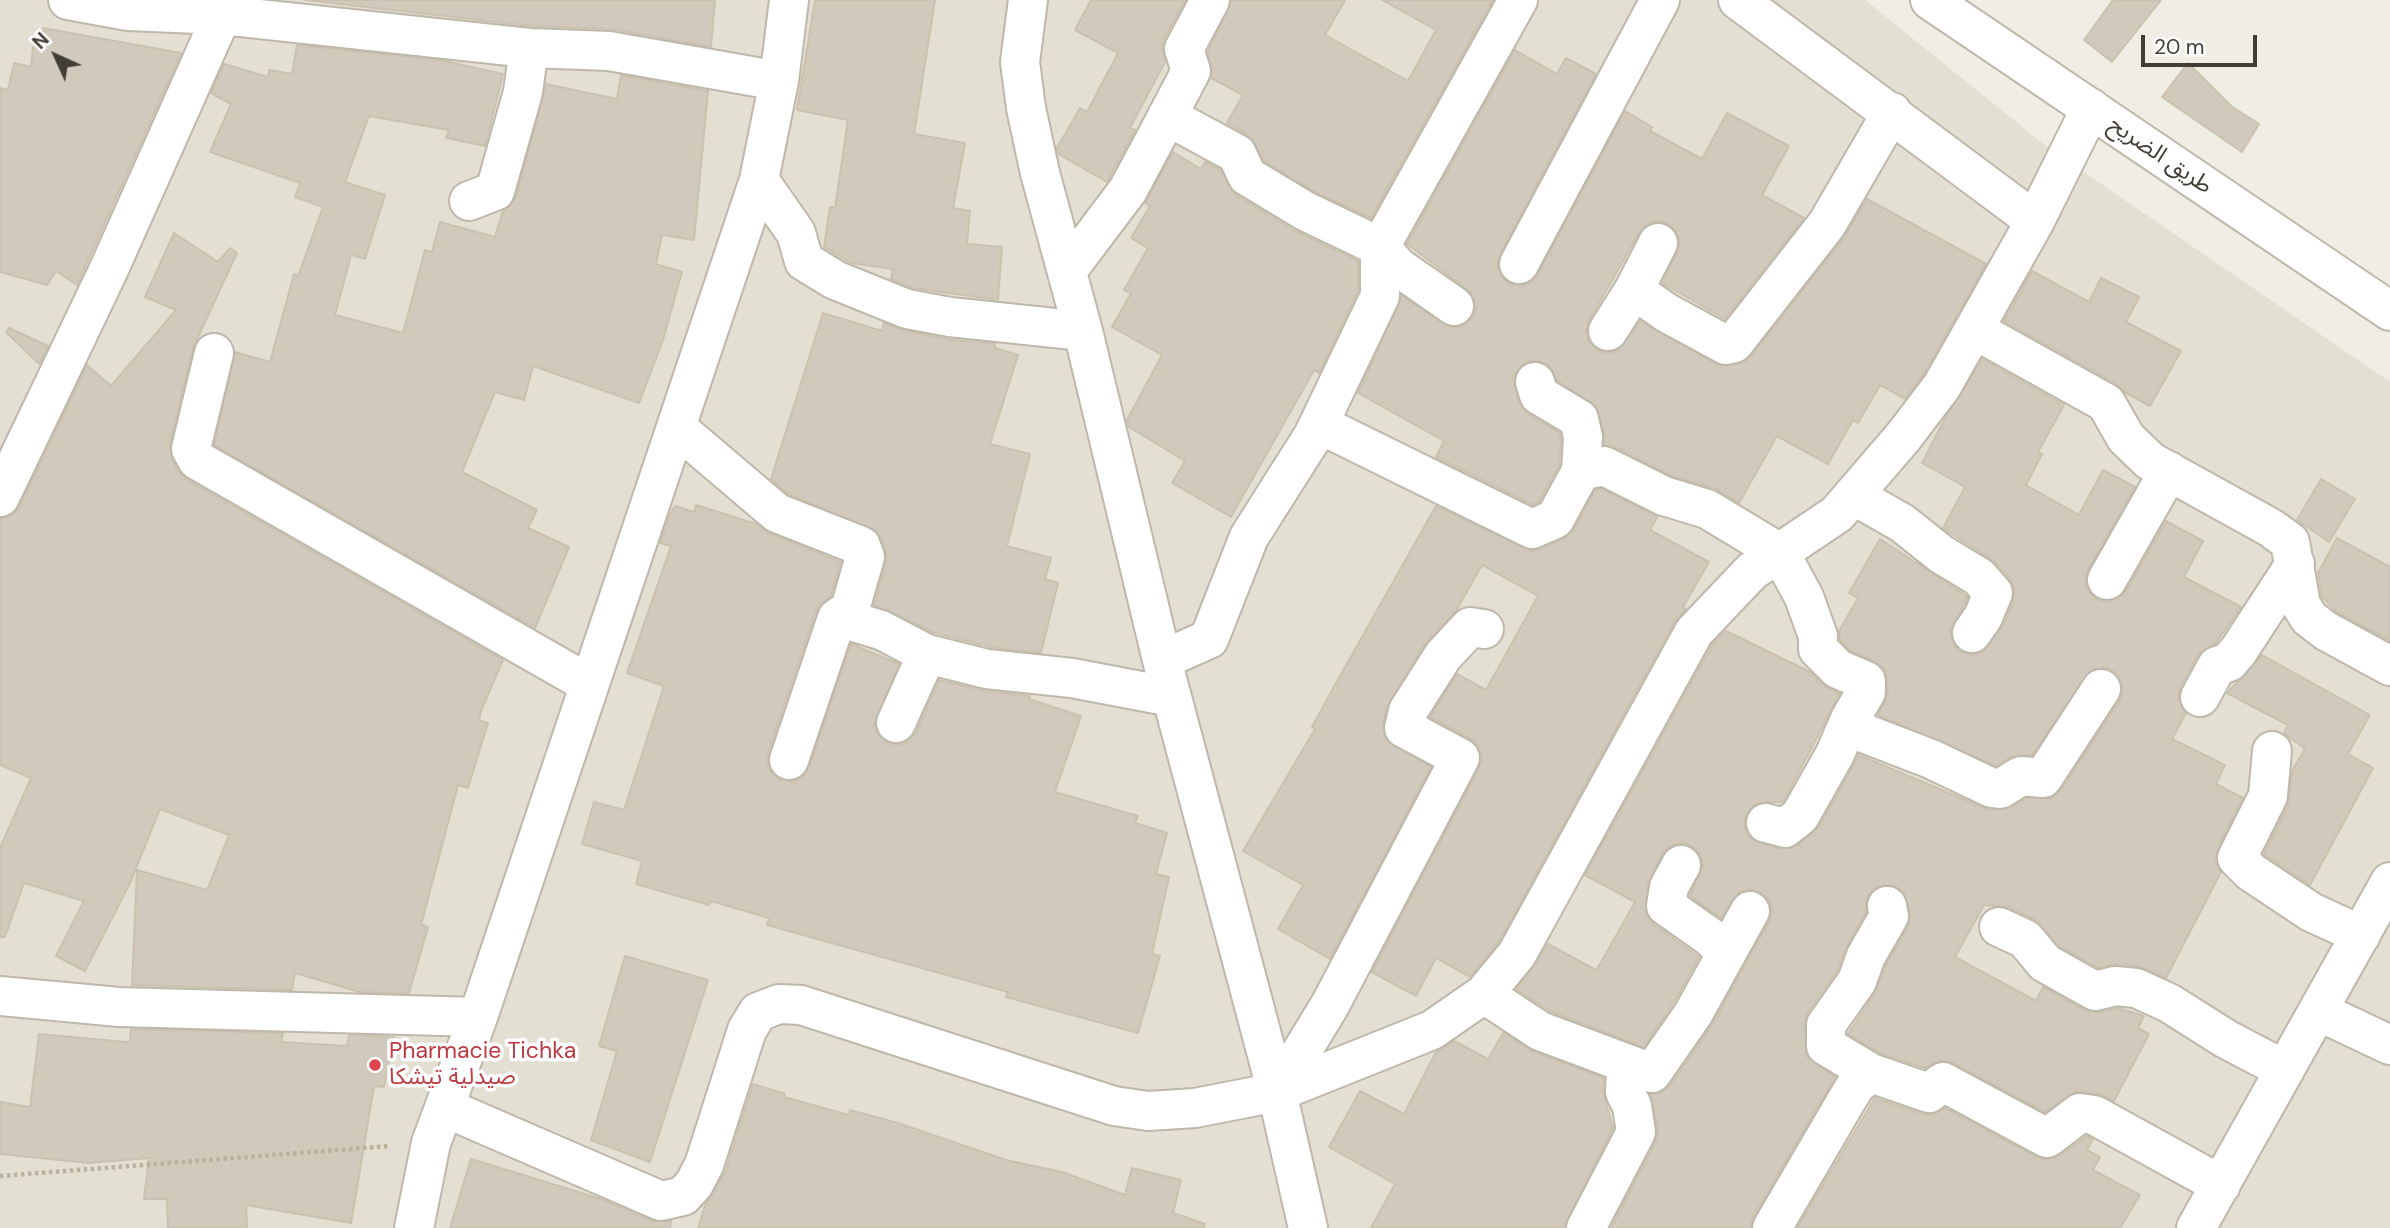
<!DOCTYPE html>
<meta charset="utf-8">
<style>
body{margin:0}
#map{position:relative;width:2390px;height:1228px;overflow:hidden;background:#f0ede4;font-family:"DM Sans",sans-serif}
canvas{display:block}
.north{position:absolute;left:21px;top:21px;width:70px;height:70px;-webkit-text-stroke:5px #fff;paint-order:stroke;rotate:315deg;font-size:19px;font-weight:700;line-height:28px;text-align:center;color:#423d35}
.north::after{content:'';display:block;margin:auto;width:24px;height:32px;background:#423d35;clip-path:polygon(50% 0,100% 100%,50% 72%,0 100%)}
.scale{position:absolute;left:2141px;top:35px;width:116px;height:32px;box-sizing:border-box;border:4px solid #423d35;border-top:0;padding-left:9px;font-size:21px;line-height:24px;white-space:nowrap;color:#423d35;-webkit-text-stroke:5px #fff;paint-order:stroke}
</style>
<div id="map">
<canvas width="2390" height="1228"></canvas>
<div class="north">N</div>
<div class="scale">20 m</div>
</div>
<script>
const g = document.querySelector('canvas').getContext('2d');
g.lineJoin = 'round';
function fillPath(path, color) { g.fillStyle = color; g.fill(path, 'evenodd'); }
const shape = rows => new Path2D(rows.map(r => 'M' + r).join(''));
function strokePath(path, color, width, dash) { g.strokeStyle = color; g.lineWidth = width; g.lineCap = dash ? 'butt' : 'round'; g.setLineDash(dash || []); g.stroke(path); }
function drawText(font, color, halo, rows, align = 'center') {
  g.font = font + ' "DM Sans","Noto Sans Arabic",sans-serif'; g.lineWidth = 7; g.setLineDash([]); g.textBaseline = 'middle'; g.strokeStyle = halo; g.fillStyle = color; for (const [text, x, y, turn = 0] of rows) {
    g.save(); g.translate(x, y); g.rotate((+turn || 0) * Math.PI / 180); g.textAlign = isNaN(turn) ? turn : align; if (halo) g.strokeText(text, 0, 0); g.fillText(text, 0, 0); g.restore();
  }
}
fillPath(shape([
 [0,0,1865,0,2046,146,2390,382,2390,1228,0,1228]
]), '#e4dfd3');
const building = shape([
 [305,0,715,0,711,47,613,29,531,26,305,0],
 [815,0,935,0,914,134,965,143,953,208,970,211,967,244,1002,247,998,300,913,288,891,279,893,269,851,263,824,247,830,207,835,208,848,120,797,110,815,0],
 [1091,0,1185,0,1164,39,1162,48,1165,62,1130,128,1135,130,1107,182,1058,154,1057,148,1080,108,1087,112,1118,53,1075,30,1091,0],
 [1232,0,1345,0,1325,35,1408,81,1436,30,1382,0,1493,0,1371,218,1315,192,1264,161,1248,135,1227,123,1243,95,1211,78,1208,51,1232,0],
 [2113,0,2161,0,2112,62,2084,40,2113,0],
 [43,28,181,53,77,285,56,271,47,285,0,272,0,88,8,90,14,63,31,67,33,47,41,48,43,28],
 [297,45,440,60,503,74,485,146,446,138,449,130,369,116,345,182,385,195,365,259,351,255,335,315,403,333,425,250,432,252,440,222,495,237,503,211,516,197,546,84,617,99,621,75,708,91,694,240,662,235,656,264,682,272,663,340,639,403,533,366,524,400,495,392,462,472,537,510,528,528,569,547,535,628,214,445,235,352,270,362,294,274,298,276,323,207,295,197,300,183,210,152,231,104,211,93,224,64,268,77,269,70,292,74,297,45],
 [1515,50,1557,74,1566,58,1596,74,1500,254,1497,265,1501,276,1508,283,1520,286,1531,282,1538,274,1625,111,1652,127,1650,131,1702,159,1727,113,1789,146,1762,195,1804,218,1725,319,1662,283,1677,253,1680,241,1676,231,1667,223,1656,221,1647,224,1639,233,1590,319,1586,331,1589,342,1596,349,1606,353,1617,351,1640,321,1716,364,1740,364,1751,356,1844,237,1867,199,1986,264,1924,374,1905,399,1880,385,1858,423,1853,420,1828,464,1777,436,1739,503,1714,488,1672,476,1614,446,1604,445,1604,432,1596,406,1557,381,1549,366,1539,361,1529,361,1520,367,1514,376,1518,401,1528,414,1560,433,1561,439,1559,465,1539,502,1533,505,1436,457,1444,441,1358,393,1402,296,1451,328,1463,326,1472,318,1476,309,1474,297,1467,289,1407,244,1515,50],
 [2188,63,2231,106,2259,124,2242,152,2162,97,2188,63],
 [1173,152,1201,169,1205,162,1220,170,1236,195,1295,231,1358,261,1358,291,1319,373,1314,370,1231,517,1172,483,1185,461,1129,427,1127,420,1162,355,1112,327,1131,293,1124,290,1148,248,1131,238,1150,206,1145,203,1173,152],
 [174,233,218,262,230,248,237,253,193,348,170,444,172,459,178,471,186,479,503,660,481,711,479,720,488,723,468,788,458,785,421,925,428,927,409,993,360,992,295,973,292,990,132,985,137,870,207,890,229,835,160,809,130,883,85,971,56,956,84,901,24,883,5,937,0,937,0,848,31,778,0,765,0,519,12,515,20,506,87,365,111,386,176,310,145,297,174,233],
 [2032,271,2089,302,2101,278,2139,297,2126,322,2181,351,2150,406,2126,393,2117,384,2004,321,2032,271],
 [823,313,882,331,884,323,903,330,946,339,995,344,995,348,1018,355,990,444,1030,454,1007,546,1051,558,1045,579,1058,583,1041,653,991,647,935,633,874,605,886,562,886,550,877,531,788,494,771,479,823,313],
 [9,328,48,346,39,364,6,332,9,328],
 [1982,359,2064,405,2038,452,2042,454,2026,485,2079,515,2103,470,2135,487,2088,570,2085,581,2088,590,2096,599,2108,602,2117,599,2126,591,2166,521,2203,541,2184,577,2241,607,2216,643,2198,655,2181,686,2178,698,2186,713,2172,739,2225,765,2216,784,2243,798,2217,849,2215,861,2221,872,2166,978,2138,966,2117,964,2098,968,2059,946,2034,919,2008,907,1984,905,1955,957,2036,1001,2043,987,2085,1010,2100,1012,2117,1008,2144,1016,2138,1028,2149,1034,2114,1101,2098,1093,2075,1092,2045,1112,1953,1063,1940,1060,1925,1068,1880,1053,1848,1034,1875,993,1886,965,1908,926,1910,912,1903,891,1893,885,1883,885,1873,889,1866,900,1866,912,1847,945,1837,971,1808,1012,1804,1024,1807,1057,1835,1077,1753,1217,1750,1228,1611,1228,1656,1141,1658,1129,1651,1094,1662,1092,1670,1086,1712,1025,1769,922,1772,911,1769,900,1760,892,1749,889,1739,892,1721,918,1690,896,1703,865,1699,853,1692,846,1681,843,1670,846,1662,854,1648,883,1646,914,1653,924,1699,957,1674,1002,1644,1047,1550,1011,1516,989,1548,944,1596,970,1599,966,1635,902,1585,875,1712,645,1726,631,1810,672,1823,685,1840,694,1783,802,1760,802,1751,807,1745,817,1745,829,1751,839,1779,849,1798,845,1819,827,1859,755,1989,810,2011,808,2026,798,2052,798,2061,790,2120,700,2123,691,2121,680,2113,671,2103,667,2091,670,2032,755,2010,757,1996,766,1878,715,1888,693,1885,670,1875,661,1850,651,1840,640,1839,631,1858,598,1849,593,1880,539,1968,597,1950,631,1952,642,1959,651,1971,655,1982,652,2003,626,2013,601,2014,589,2010,579,1991,559,1943,528,1965,487,1922,463,1944,420,1982,359],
 [2321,479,2355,499,2329,542,2297,520,2321,479],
 [1601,489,1657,517,1650,530,1709,562,1683,607,1686,609,1675,621,1499,942,1470,977,1436,958,1416,996,1372,972,1479,768,1482,758,1479,747,1471,739,1430,717,1457,674,1486,690,1538,596,1482,565,1456,611,1425,644,1387,706,1383,724,1386,741,1431,767,1330,959,1278,929,1303,885,1243,851,1315,729,1312,727,1336,683,1436,506,1532,551,1564,539,1574,529,1595,490,1601,489],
 [696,505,756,524,769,533,841,562,831,595,816,611,768,753,768,765,773,775,781,780,794,781,803,777,809,768,851,644,899,664,874,725,879,736,888,743,898,745,908,741,916,733,939,680,985,691,1030,696,1029,699,1081,716,1055,792,1138,816,1135,823,1167,833,1156,874,1169,877,1152,954,1160,956,1138,1033,1006,997,1008,992,767,925,769,918,711,901,709,905,636,884,642,861,582,844,594,802,624,810,664,686,627,673,671,546,660,543,669,516,675,506,694,512,696,505],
 [2337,538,2390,567,2390,641,2338,613,2322,597,2318,573,2337,538],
 [2262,655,2370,715,2348,754,2373,768,2310,885,2264,854,2288,806,2292,771,2305,749,2284,733,2288,725,2227,693,2262,655],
 [625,956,708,980,650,1162,591,1140,617,1051,599,1046,625,956],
 [131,1029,283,1033,281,1042,347,1046,349,1035,394,1037,384,1087,374,1086,351,1223,246,1205,247,1228,168,1228,167,1199,144,1199,149,1158,89,1163,0,1154,0,1102,30,1107,39,1034,126,1042,130,1042,131,1029],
 [1503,1033,1532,1051,1604,1078,1603,1092,1613,1128,1564,1228,1371,1228,1395,1184,1329,1147,1360,1091,1404,1114,1436,1052,1454,1041,1488,1059,1503,1033],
 [753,1084,785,1094,784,1097,849,1115,850,1110,898,1123,1006,1160,1062,1172,1125,1195,1132,1168,1181,1180,1173,1213,1205,1224,1204,1228,698,1228,706,1203,725,1172,753,1084],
 [1875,1098,1923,1114,1933,1114,1945,1108,2037,1157,2048,1160,2060,1155,2087,1136,2093,1139,2087,1150,2100,1157,2093,1170,2140,1195,2120,1228,1797,1228,1875,1098],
 [471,1159,601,1199,652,1221,671,1221,670,1228,450,1228,471,1159]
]);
fillPath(building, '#d1c9bb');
strokePath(building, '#cbc1af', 2);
const minor = shape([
 [68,0,128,11,222,15,529,48,609,51,779,81],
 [1028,0,1020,62,1026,108,1040,173,1083,331,1162,660,1277,1092,1308,1228],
 [1738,0,2035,221],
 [1930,0,2390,311],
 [1167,116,1237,154,1247,176,1305,211,1380,247,1398,267,1454,306],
 [759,180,796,233,804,261,835,280,907,309,950,317,1083,331],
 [469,201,495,191,523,92,529,48],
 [1658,243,1634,290,1667,313,1726,345,1734,343,1827,224,1892,112],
 [1519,264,1660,0],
 [1067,271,1128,190,1159,132,1191,71,1184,49,1210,0],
 [1975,330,2106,403,2126,438,2150,461,2271,528,2290,542,2301,605,2309,618,2326,631,2390,666],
 [1608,331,1634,290],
 [214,353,191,449,197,460,589,684],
 [1535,382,1539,395,1579,419,1583,437,1581,471],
 [1319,424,1532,529,1555,519,1581,471,1604,466,1664,496,1707,509,1780,553,1804,597,1818,636,1818,649,1838,669,1866,681,1866,692,1850,719,1861,732,1931,759,1992,788,2000,789,2021,776,2043,778,2101,689],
 [677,428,777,513,861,546,865,557,850,609,854,622,881,630,927,654,987,669,1072,678,1172,697],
 [1853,495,1902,523,1941,554,1979,577,1993,593,1983,617,1972,633],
 [0,497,109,269,222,15],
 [2107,580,2169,471],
 [1162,660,1209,639,1249,537,1313,436,1380,296,1380,247,1518,0],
 [2200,697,2217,666,2229,662,2239,650,2295,564],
 [896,723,927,654],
 [2272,751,2268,796,2237,858,2251,872,2311,912,2361,935],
 [789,760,837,618,850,609],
 [1766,823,1785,828,1800,816,1835,754,1850,719],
 [1681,865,1669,887,1666,906,1710,937,1727,953],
 [1999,927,2025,939,2045,963,2095,991,2115,986,2136,988,2169,1003,2226,1039,2285,1070],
 [1484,994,1540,1031,1652,1073,1693,1014,1750,911],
 [0,996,119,1007,478,1017],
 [2318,1011,2390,1045],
 [1871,1073,1826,1046,1826,1025,1857,981,1866,956,1889,916,1887,906],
 [1277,1092,1330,1005,1460,758,1404,728,1408,711,1443,656,1470,627,1484,629],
 [446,1108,661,1201,683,1196,694,1184,704,1165,747,1030,758,1012,779,1004,801,1005,1114,1106,1148,1111,1195,1108,1277,1092,1432,1030,1484,994,1517,954,1694,632,1752,571,1837,514,1904,436,1942,386,2035,221,2091,108],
 [414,1228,431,1143,478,1017,759,180,779,81,789,0],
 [1586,1228,1636,1132,1632,1106,1625,1092,1626,1066],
 [1772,1228,1845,1103,1856,1085,1871,1073,1929,1093,1943,1082,2047,1138,2080,1113,2094,1115,2221,1185],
 [2196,1228,2390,882]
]);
strokePath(minor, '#beb8ab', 42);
strokePath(shape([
 [0,1176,390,1146]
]), '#bcb19a', 4.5, [3.5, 3.5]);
strokePath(minor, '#fff', 38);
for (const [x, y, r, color] of [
 [375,1065,7,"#e0444e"]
]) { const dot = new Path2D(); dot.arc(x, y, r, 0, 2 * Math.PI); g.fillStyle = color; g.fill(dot); strokePath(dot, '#fff', 2.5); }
drawText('23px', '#423d35', '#fff', [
 ["طريق الضريح",2160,156,34]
]);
drawText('23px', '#be3a42', '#fff', [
 ["Pharmacie Tichka",389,1052],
 ["صيدلية تيشكا",389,1078]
], 'left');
</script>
